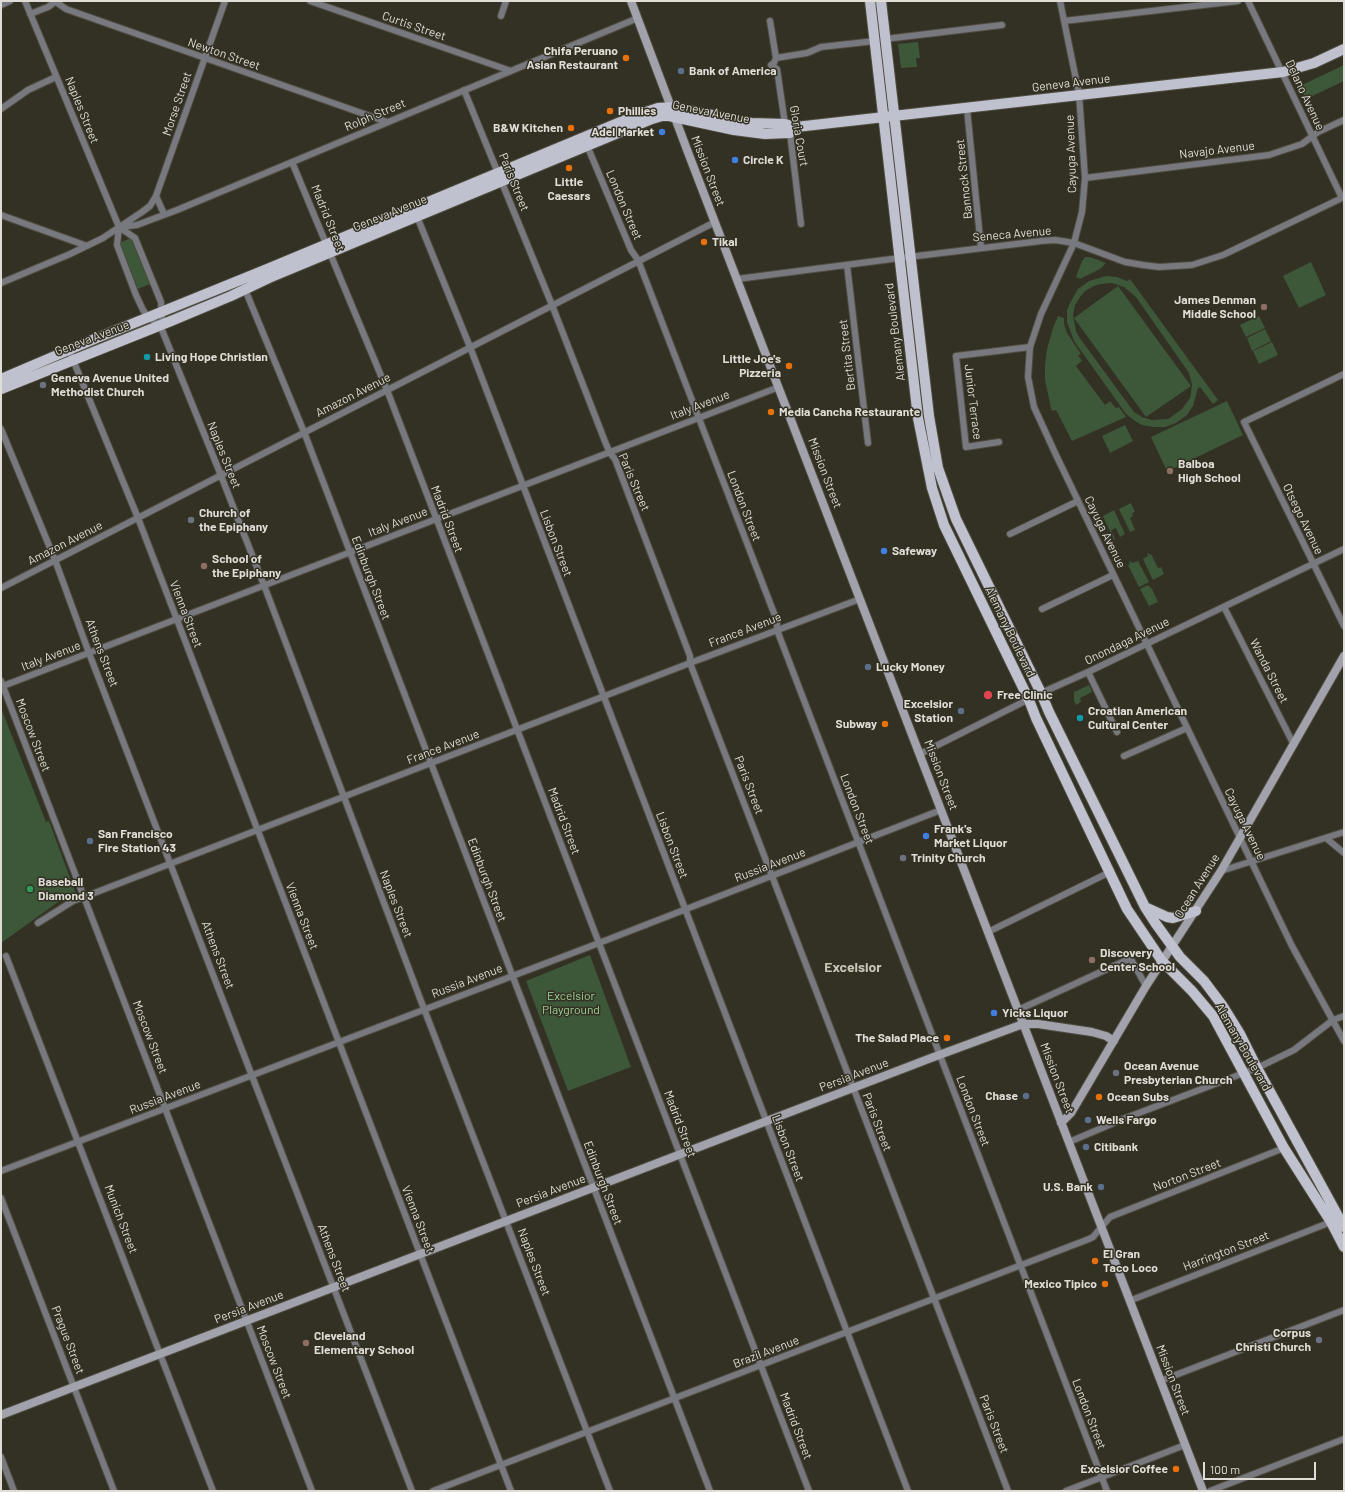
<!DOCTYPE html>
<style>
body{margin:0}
#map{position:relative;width:1345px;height:1492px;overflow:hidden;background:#333024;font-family:Barlow,sans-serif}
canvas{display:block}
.frame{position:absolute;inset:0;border:2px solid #dfddd5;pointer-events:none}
.scale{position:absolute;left:1203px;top:1462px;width:113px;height:18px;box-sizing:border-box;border:2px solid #dfddd5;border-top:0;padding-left:5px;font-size:12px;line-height:14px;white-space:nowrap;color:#dfddd5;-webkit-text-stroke:3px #333024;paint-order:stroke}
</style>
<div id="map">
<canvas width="1345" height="1492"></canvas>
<div class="frame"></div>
<div class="scale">100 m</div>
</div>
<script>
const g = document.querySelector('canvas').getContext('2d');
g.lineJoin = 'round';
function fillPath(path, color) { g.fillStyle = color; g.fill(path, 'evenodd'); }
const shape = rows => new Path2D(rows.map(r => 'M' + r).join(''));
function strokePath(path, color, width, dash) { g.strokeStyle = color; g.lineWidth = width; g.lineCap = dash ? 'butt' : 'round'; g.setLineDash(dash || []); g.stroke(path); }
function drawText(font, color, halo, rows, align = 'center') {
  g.font = font + ' Barlow,sans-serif'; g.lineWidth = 3; g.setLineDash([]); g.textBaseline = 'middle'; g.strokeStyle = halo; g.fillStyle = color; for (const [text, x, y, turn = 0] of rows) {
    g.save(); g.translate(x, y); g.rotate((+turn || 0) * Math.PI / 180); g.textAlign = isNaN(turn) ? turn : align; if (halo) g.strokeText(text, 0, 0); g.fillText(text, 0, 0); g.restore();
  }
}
fillPath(shape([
 [918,42,920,58,916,58,917,67,901,68,898,44],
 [1344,65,1344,81,1306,99,1300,86],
 [131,238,150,284,138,289,119,243],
 [1085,257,1090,257,1106,263,1100,269,1080,279,1076,277,1082,261],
 [1311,262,1326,295,1299,308,1283,276],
 [1106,276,1117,277,1127,281,1130,279,1218,400,1213,404,1200,387,1198,388,1193,406,1187,415,1176,423,1165,427,1153,427,1142,425,1135,421,1126,414,1074,341,1067,322,1067,310,1070,303,1078,289,1089,281],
 [1112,283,1124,287,1136,297,1189,373,1192,385,1190,398,1182,409,1168,419,1152,420,1142,417,1134,412,1079,337,1076,331,1073,315,1075,305,1080,297,1085,291,1094,286,1101,284],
 [1118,286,1191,386,1146,417,1074,318],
 [1058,316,1064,318,1064,324,1067,333,1081,354,1078,355,1082,361,1076,366,1105,405,1110,401,1116,408,1119,407,1126,417,1072,441,1056,410,1052,411,1051,408,1045,380,1045,364,1047,349,1053,328],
 [1259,316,1265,328,1246,337,1240,325],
 [1265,329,1271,341,1252,351,1247,338],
 [1272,342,1278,355,1259,364,1253,351],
 [1227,401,1243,435,1170,470,1166,469,1151,437],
 [1125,425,1133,441,1110,453,1102,436],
 [1131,503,1135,512,1132,513,1133,516,1130,518,1135,530,1130,532,1119,509],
 [1114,510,1125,534,1120,537,1116,528,1111,530,1115,539,1114,540,1103,516],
 [1149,553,1149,555,1151,554,1158,568,1161,567,1164,574,1153,580,1143,559,1148,556,1147,554],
 [1131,561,1132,563,1138,561,1149,582,1139,587,1128,565,1130,564,1129,562],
 [1148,585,1152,589,1158,602,1149,606,1140,589],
 [1089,685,1092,692,1080,698,1081,702,1076,705,1074,701,1074,692],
 [1,708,46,822,49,821,76,894,69,897,68,895,1,943],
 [590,955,631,1067,568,1091,526,981]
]), '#3d5739');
const street = shape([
 [25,1,119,227,117,245,136,295,143,310,148,317,160,325],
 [310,1,511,71],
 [1060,1,1079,94,1085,178,1082,212,1074,243,1041,314,1030,347,1028,377,1034,407,1056,455,1292,946,1344,1041],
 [1248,1,1342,198],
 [56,2,66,9,387,122],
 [1,5,10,1],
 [30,14,48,7,56,1],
 [501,16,506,1],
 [770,21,776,58,807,53,821,47,875,41],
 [1064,21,1238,1],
 [885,39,1002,25],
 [776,58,774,63,771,65,777,69,785,124,790,133,801,224],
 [464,90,552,305,606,444,610,453,615,459,690,656,690,663,772,876,1008,1491],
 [1,109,28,90,56,77],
 [967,109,981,248],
 [586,143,631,250,638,260,777,621,777,630,1107,1491],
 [292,162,387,390,809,1491],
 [1085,178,1269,155,1302,144,1318,132,1344,120],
 [164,214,156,196,225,1],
 [416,214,470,347,908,1491],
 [1,215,87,246],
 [119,227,135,238,161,302,162,318,160,325,218,468,267,593,421,1001,610,1491],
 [119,227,137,225,177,210,638,18],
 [847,265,868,443],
 [737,279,892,259,1041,241,1055,240,1074,243,1125,262,1143,265,1159,267,1192,265,1223,255,1344,197],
 [1,283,70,254,103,238,142,212,150,206,156,196],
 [244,287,304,432,710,1491],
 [69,350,138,518,511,1491],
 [1344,374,1244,422,1344,626],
 [1,429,55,560,89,653,412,1491],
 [999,442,966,447,956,356,1030,347],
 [1010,534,1078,501],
 [1,588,715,222],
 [1224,607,1294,745],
 [1042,609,1113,575],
 [1088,672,1117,732],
 [1,681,312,1491],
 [3,686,779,387],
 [920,754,1041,693,1088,672,1344,549],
 [1124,756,1187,728],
 [1326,838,1344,853],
 [1221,871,1344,832],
 [38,923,73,901,84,897,690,663,860,599],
 [988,932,1110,872],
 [6,956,213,1491],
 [1018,1010,1129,959,1132,961,1146,986],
 [1069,1142,1123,1119,1257,1068,1294,1050,1333,1020,1344,1016],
 [1,1171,599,943,941,810],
 [1,1198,114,1491],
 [1129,1301,1331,1222],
 [1160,1381,1344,1310],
 [1,1457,14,1491],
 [433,1491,1089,1239,1093,1237,1110,1217,1284,1148],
 [1066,1491,1185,1445],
 [1210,1491,1344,1439]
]);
const secondary = shape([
 [631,1,689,155,1203,1491],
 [1061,1123,1071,1113,1146,986,1221,871,1344,656],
 [1,1415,931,1058,1023,1024,1038,1024,1092,1032,1106,1036,1114,1041]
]);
const primary = shape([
 [870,1,918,418,932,488,944,525,1029,700,1036,718,1127,909,1162,961,1192,991,1213,1016,1284,1148,1331,1222,1344,1247],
 [881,1,929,416,938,468,956,519,1041,693,1049,712,1145,907,1156,924,1180,957,1204,981,1222,1005,1240,1034,1257,1068,1344,1227],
 [1,379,97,338,265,270,637,115,658,108,672,107,751,123,785,124,796,127,1283,72,1314,63,1344,49],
 [1,389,171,321,231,296,269,278,652,119,662,116,669,116,734,130,765,134,790,133,796,127],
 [1145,907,1167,917,1173,918,1196,911]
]);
strokePath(street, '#4f4c40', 8);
strokePath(secondary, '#4f4c40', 10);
strokePath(primary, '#4f4c40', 12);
strokePath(street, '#78797f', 6);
strokePath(secondary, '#a1a2ab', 8);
strokePath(primary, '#c0c1ce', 10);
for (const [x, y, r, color] of [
 [626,58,4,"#e8710a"],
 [681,71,4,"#5c6f8a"],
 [610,111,4,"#e8710a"],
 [571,128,4,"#e8710a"],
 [662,132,4,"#3f7fe0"],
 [735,160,4,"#3f7fe0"],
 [569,168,4,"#e8710a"],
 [704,242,4,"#e8710a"],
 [1264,307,4,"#8d6e63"],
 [147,357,4,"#0f9aa8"],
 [789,366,4,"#e8710a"],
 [43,385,4,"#6b7280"],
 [771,412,4,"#e8710a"],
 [1170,471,4,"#8d6e63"],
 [191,520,4,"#6b7280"],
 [884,551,4,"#3f7fe0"],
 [204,566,4,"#8d6e63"],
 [868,667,4,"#5c6f8a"],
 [988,695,5,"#e0444e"],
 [961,711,4,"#5c6f8a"],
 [1080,718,4,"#0f9aa8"],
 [885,724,4,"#e8710a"],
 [926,836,4,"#3f7fe0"],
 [90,841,4,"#5c6f8a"],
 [903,858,4,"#6b7280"],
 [30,889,4,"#2e9e5b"],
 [1092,960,4,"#8d6e63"],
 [994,1013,4,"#3f7fe0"],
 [947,1038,4,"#e8710a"],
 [1116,1073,4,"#6b7280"],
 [1026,1096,4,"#5c6f8a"],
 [1099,1097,4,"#e8710a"],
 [1088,1120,4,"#5c6f8a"],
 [1086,1147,4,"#5c6f8a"],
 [1101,1187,4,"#5c6f8a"],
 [1095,1261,4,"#e8710a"],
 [1105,1284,4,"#e8710a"],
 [1319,1340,4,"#6b7280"],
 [306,1343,4,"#8d6e63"],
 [1176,1469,4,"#e8710a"]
]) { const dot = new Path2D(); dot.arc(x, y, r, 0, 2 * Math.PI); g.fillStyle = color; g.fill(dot); strokePath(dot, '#333024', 1.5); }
drawText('12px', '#dfddd5', '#333024', [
 ["Curtis Street",414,26,19],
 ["Newton Street",224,54,19],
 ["Geneva Avenue",1071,83,-7],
 ["Delano Avenue",1305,95,65],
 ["Morse Street",177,104,-71],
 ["Naples Street",82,110,68],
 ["Geneva Avenue",711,112,11],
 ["Rolph Street",375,115,-23],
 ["Gloria Court",799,136,80],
 ["Navajo Avenue",1217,150,-7],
 ["Cayuga Avenue",1071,154,-92],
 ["Mission Street",708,171,69],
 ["Bannock Street",964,179,-96],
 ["Paris Street",514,182,68],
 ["London Street",624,205,67],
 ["Geneva Avenue",390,213,-22],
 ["Madrid Street",328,218,68],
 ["Seneca Avenue",1012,234,-5],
 ["Alemany Boulevard",895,332,-97],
 ["Geneva Avenue",92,338,-21],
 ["Bertita Street",847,355,-97],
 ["Amazon Avenue",353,395,-27],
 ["Junior Terrace",973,402,83],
 ["Italy Avenue",700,405,-21],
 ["Naples Street",224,455,68],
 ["Mission Street",825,473,69],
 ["Paris Street",634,482,67],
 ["London Street",744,506,69],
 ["Madrid Street",447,519,69],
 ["Otsego Avenue",1303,519,64],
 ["Italy Avenue",398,522,-21],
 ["Cayuga Avenue",1105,532,64],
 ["Amazon Avenue",65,543,-27],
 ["Lisbon Street",556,543,69],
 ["Edinburgh Street",371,578,69],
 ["Vienna Street",186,614,69],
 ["France Avenue",745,630,-21],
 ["Alemany Boulevard",1010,632,64],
 ["Onondaga Avenue",1127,641,-26],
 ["Athens Street",102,653,69],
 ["Italy Avenue",51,656,-21],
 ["Wanda Street",1269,671,63],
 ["Moscow Street",33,735,69],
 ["France Avenue",443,747,-21],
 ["Mission Street",941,775,69],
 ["Paris Street",749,785,69],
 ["London Street",857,809,69],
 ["Madrid Street",564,821,69],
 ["Cayuga Avenue",1245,824,64],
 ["Lisbon Street",672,845,69],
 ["Russia Avenue",770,865,-21],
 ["Edinburgh Street",487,880,69],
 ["Ocean Avenue",1197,886,-58],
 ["Naples Street",396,904,69],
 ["Vienna Street",302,916,69],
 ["Athens Street",218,955,69],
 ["Russia Avenue",467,981,-21],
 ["Moscow Street",150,1037,69],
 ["Alemany Boulevard",1243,1047,60],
 ["Persia Avenue",854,1075,-21],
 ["Mission Street",1057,1078,69],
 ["Russia Avenue",165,1097,-21],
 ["London Street",973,1111,69],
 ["Paris Street",877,1122,69],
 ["Madrid Street",680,1124,69],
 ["Lisbon Street",788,1148,69],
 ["Norton Street",1187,1175,-21],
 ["Edinburgh Street",603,1183,69],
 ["Persia Avenue",551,1191,-21],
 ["Munich Street",121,1219,69],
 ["Vienna Street",418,1219,69],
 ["Harrington Street",1226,1251,-21],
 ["Athens Street",334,1258,69],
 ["Naples Street",534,1262,69],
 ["Persia Avenue",249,1307,-21],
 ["Prague Street",68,1340,69],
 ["Brazil Avenue",766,1352,-21],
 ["Moscow Street",274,1362,69],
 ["Mission Street",1173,1380,69],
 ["London Street",1089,1414,69],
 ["Paris Street",994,1424,69],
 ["Madrid Street",796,1426,69]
]);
drawText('bold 12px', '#dfddd5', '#333024', [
 ["Chifa Peruano",618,51,"right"],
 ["Asian Restaurant",618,65,"right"],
 ["Bank of America",689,71],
 ["Phillies",618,111],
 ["B&W Kitchen",563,128,"right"],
 ["Adel Market",654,132,"right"],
 ["Circle K",743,160],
 ["Little",569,182,"center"],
 ["Caesars",569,196,"center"],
 ["Tikal",712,242],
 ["James Denman",1256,300,"right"],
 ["Middle School",1256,314,"right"],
 ["Living Hope Christian",155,357],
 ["Little Joe's",781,359,"right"],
 ["Pizzeria",781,373,"right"],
 ["Geneva Avenue United",51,378],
 ["Methodist Church",51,392],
 ["Media Cancha Restaurante",779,412],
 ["Balboa",1178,464],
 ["High School",1178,478],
 ["Church of",199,513],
 ["the Epiphany",199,527],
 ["Safeway",892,551],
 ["School of",212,559],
 ["the Epiphany",212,573],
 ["Lucky Money",876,667],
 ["Free Clinic",997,695],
 ["Excelsior",953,704,"right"],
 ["Station",953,718,"right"],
 ["Croatian American",1088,711],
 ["Cultural Center",1088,725],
 ["Subway",877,724,"right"],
 ["Frank's",934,829],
 ["Market Liquor",934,843],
 ["San Francisco",98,834],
 ["Fire Station 43",98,848],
 ["Trinity Church",911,858],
 ["Baseball",38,882],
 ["Diamond 3",38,896],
 ["Discovery",1100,953],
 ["Center School",1100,967],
 ["Yicks Liquor",1002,1013],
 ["The Salad Place",939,1038,"right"],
 ["Ocean Avenue",1124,1066],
 ["Presbyterian Church",1124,1080],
 ["Chase",1018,1096,"right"],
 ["Ocean Subs",1107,1097],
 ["Wells Fargo",1096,1120],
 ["Citibank",1094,1147],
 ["U.S. Bank",1093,1187,"right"],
 ["El Gran",1103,1254],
 ["Taco Loco",1103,1268],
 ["Mexico Tipico",1097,1284,"right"],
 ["Corpus",1311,1333,"right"],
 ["Christi Church",1311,1347,"right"],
 ["Cleveland",314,1336],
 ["Elementary School",314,1350],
 ["Excelsior Coffee",1168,1469,"right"]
], 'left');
drawText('12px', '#9fd296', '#333024', [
 ["Excelsior",571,996],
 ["Playground",571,1010]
]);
drawText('bold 14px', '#c8c5b6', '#333024', [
 ["Excelsior",853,967]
]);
</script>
